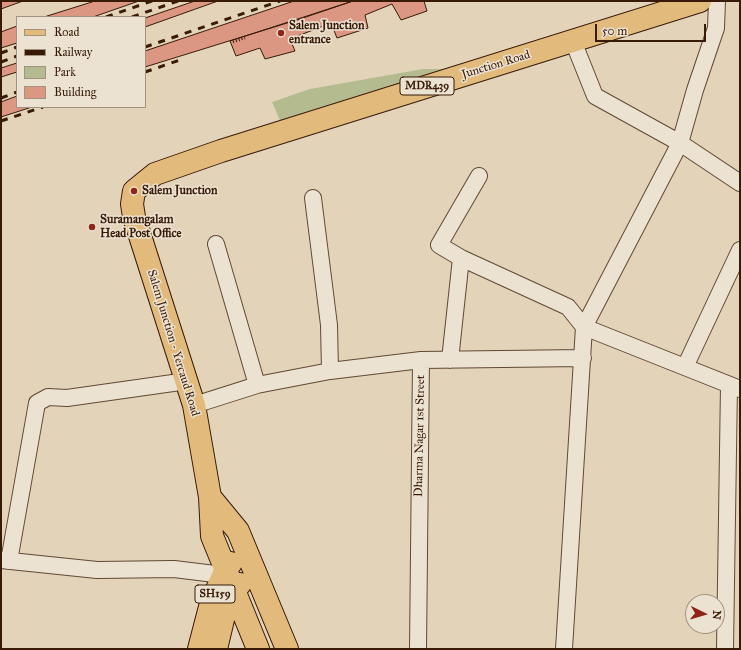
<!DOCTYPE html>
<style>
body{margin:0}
#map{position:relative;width:741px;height:650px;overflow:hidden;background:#e2d3b9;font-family:"IM FELL Great Primer",serif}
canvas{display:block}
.frame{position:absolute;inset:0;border:2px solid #381a07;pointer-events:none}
.legend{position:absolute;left:16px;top:16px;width:130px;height:92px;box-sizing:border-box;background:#ece2d2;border:1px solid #a49281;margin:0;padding:5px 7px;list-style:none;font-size:12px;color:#381a07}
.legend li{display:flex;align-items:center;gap:8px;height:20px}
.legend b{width:20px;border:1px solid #a49281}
.north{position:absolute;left:685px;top:594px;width:40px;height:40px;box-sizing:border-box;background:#ece2d2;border:1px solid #a49281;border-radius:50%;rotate:95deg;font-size:11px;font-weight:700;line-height:16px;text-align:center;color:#381a07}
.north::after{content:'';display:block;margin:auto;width:14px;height:18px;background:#8f2418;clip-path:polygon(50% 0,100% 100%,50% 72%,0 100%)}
.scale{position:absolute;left:595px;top:24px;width:111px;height:18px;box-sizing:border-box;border:2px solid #381a07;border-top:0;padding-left:5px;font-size:12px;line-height:14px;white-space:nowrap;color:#381a07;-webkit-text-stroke:3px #ece2d2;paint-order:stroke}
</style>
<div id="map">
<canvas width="741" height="650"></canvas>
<div class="frame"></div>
<ul class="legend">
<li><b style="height:5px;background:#e1ba7c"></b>Road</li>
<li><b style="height:5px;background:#381a07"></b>Railway</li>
<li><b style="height:11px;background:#b4bc8f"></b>Park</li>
<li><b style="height:11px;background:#dc9783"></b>Building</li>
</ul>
<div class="north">N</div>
<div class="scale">50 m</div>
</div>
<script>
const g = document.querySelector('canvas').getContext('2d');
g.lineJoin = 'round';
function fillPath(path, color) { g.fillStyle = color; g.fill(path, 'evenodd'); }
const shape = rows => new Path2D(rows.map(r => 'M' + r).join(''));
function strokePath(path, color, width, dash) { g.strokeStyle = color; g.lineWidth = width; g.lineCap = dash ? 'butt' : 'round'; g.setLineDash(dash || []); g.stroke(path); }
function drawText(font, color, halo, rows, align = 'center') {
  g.font = font + ' "IM FELL Great Primer",serif'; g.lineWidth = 3; g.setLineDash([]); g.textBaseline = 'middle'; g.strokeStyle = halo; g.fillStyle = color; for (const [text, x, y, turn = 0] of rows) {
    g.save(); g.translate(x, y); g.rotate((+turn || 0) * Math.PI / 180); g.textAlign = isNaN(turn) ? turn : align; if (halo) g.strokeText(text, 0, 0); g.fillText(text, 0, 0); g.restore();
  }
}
fillPath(shape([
 [423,69,452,69,282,125,272,102,310,89]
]), '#b4bc8f');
const building = shape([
 [1,1,139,1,93,17,17,17,17,43,1,48,1,1],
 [23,1,95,1,44,17,17,17,17,26,1,32,1,9,23,1],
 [195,1,218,1,145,27,145,18,195,1],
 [294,1,353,1,300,19,145,67,145,51,294,1],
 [353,1,424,1,427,11,401,20,392,4,365,15,368,28,337,38,331,23,290,39,295,51,265,59,260,48,236,56,230,41,353,1],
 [17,63,17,72,1,77,1,68,17,63],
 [17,96,17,107,32,107,1,117,1,102,17,96]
]);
fillPath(building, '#dc9783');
strokePath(building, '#381a07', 1);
const minor = shape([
 [573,41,595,96,680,143,740,183],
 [313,198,329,325,330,371],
 [216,244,257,385,330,371,421,360],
 [461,258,439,245,479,176],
 [450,360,461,258,568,307,584,327,680,143,695,90,716,28,717,1],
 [685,367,740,250],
 [194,405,257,385],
 [1,560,97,570,174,569,223,575],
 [9,561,37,403,48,397,67,398,187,381],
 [418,649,421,360,583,358],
 [564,649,584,327,740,389],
 [725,649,729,385]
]);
const primary = shape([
 [210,497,238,531,287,649],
 [199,649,211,603,226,569,231,563],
 [216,649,225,611,234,590,240,584],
 [258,649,212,536,210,497,194,405,134,217,132,204,134,191,155,174,221,151,700,1]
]);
strokePath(minor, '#624834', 18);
strokePath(primary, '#381a07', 24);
strokePath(shape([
 [233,42,245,38]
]), '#381a07', 2.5, [1, 2]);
strokePath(minor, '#ece2d2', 16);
strokePath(primary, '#e1ba7c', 22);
strokePath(shape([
 [106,17,152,1],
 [132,17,178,1],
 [145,47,280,1],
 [1,53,17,47],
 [1,62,17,56],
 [145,72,183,59],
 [1,98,17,92],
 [1,121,43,107]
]), '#381a07', 3, [7, 7]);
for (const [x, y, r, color] of [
 [281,33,4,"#8f2418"],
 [134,191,4,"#8f2418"],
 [92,227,4,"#8f2418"]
]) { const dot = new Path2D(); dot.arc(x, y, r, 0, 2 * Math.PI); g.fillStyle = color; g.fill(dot); strokePath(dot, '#ece2d2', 1.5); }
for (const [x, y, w] of [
 [427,86,54],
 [215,594,40]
]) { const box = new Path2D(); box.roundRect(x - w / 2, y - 9, w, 18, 3); g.fillStyle = '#ece2d2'; g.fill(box); strokePath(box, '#381a07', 1); }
drawText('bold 11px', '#381a07', null, [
 ["MDR439",427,86],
 ["SH159",215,594]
]);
drawText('bold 12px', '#381a07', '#ece2d2', [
 ["Salem Junction",289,26],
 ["entrance",289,40],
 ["Salem Junction",142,191],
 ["Suramangalam",100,220],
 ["Head Post Office",100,234]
], 'left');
drawText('12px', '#381a07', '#ece2d2', [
 ["Junction Road",496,65,-17],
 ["Salem Junction - Yercaud Road",173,343,73],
 ["Dharma Nagar 1st Street",420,436,-89]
]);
</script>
